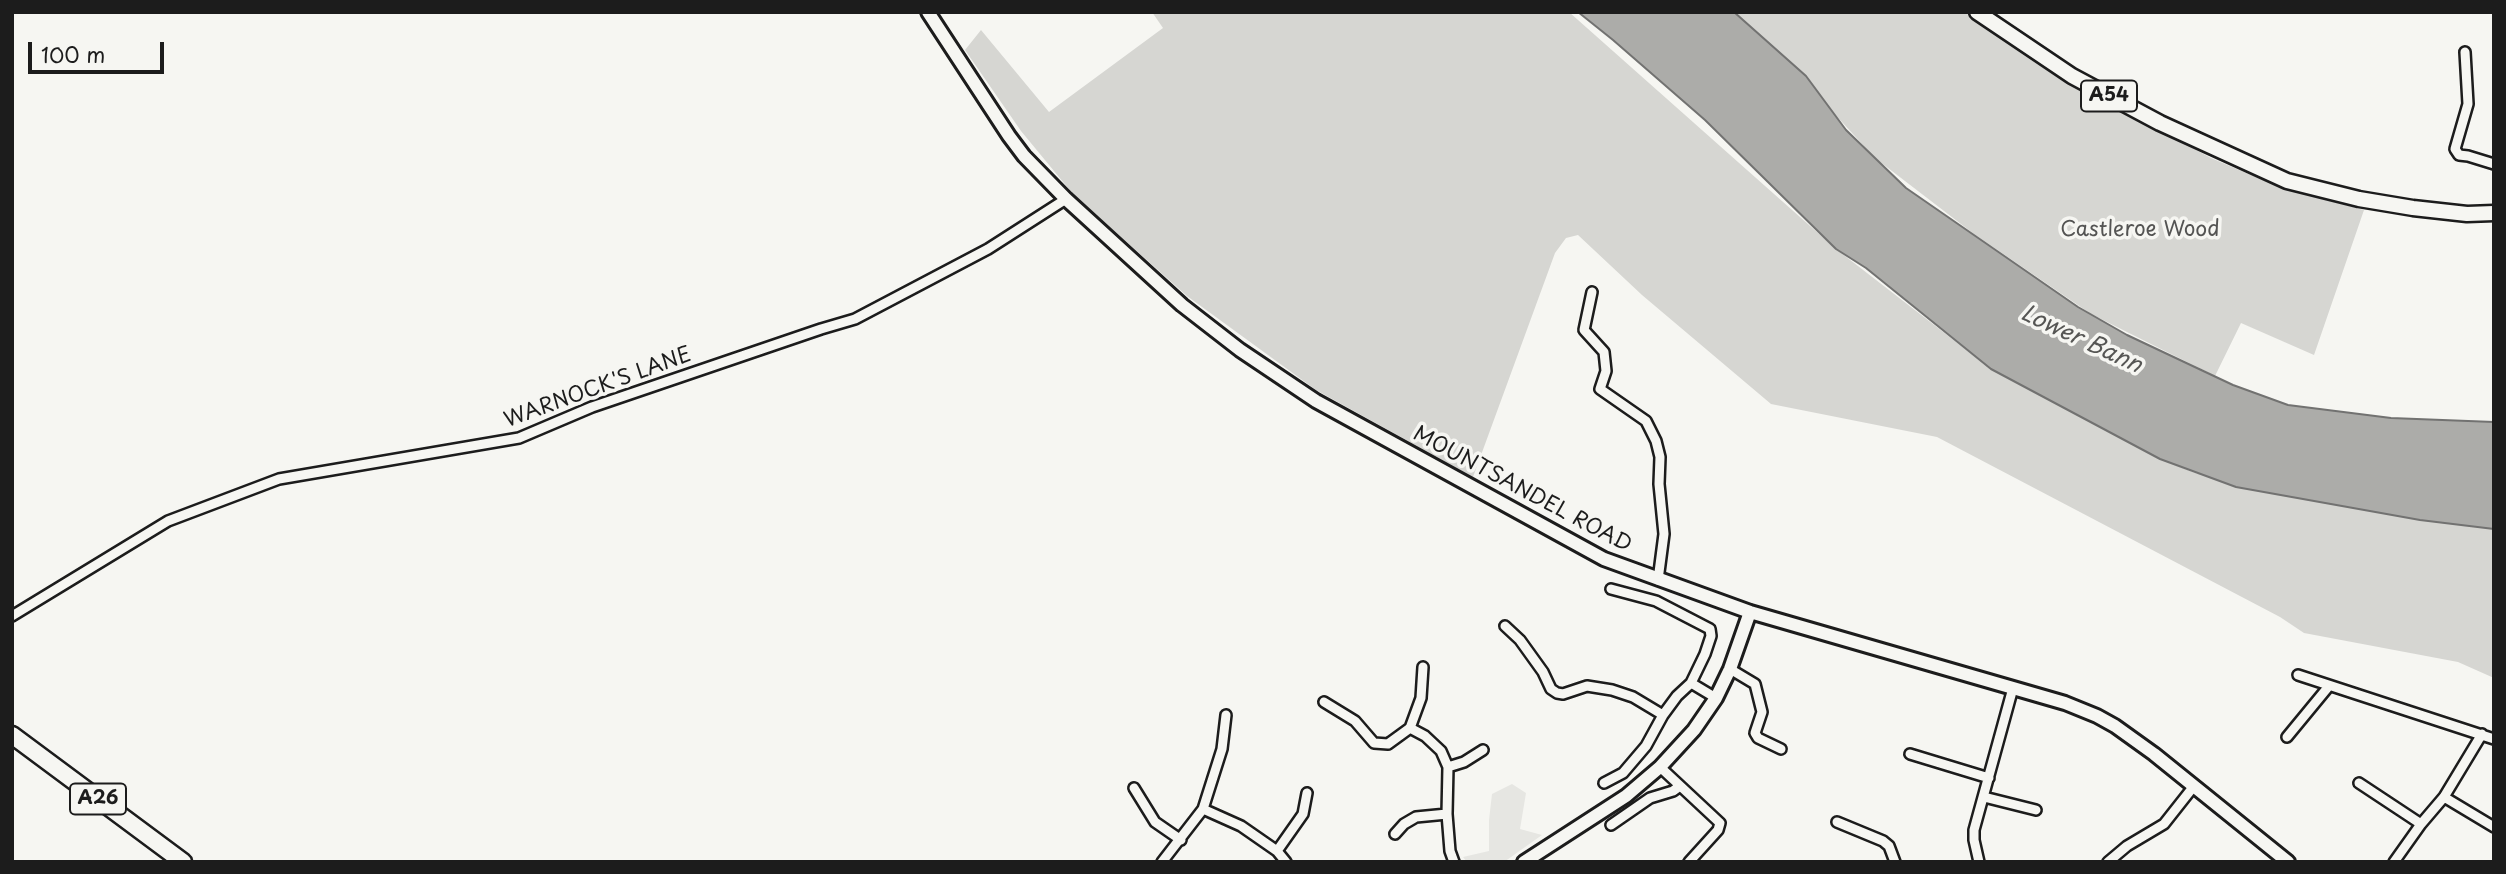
<!DOCTYPE html>
<style>
body{margin:0}
#map{position:relative;width:2506px;height:874px;overflow:hidden;background:#f6f6f2;font-family:"Playpen Sans",sans-serif}
canvas{display:block}
.frame{position:absolute;inset:0;border:14px solid #1c1c1c;pointer-events:none}
.scale{position:absolute;left:28px;top:42px;width:136px;height:32px;box-sizing:border-box;border:4px solid #1c1c1c;border-top:0;padding-left:9px;font-size:21px;line-height:24px;white-space:nowrap;color:#1c1c1c;-webkit-text-stroke:5px #f6f6f2;paint-order:stroke}
</style>
<div id="map">
<canvas width="2506" height="874"></canvas>
<div class="frame"></div>
<div class="scale">100 m</div>
</div>
<script>
const g = document.querySelector('canvas').getContext('2d');
g.lineJoin = 'round';
function fillPath(path, color) { g.fillStyle = color; g.fill(path, 'evenodd'); }
const shape = rows => new Path2D(rows.map(r => 'M' + r).join(''));
function strokePath(path, color, width, dash) { g.strokeStyle = color; g.lineWidth = width; g.lineCap = dash ? 'butt' : 'round'; g.setLineDash(dash || []); g.stroke(path); }
function drawText(font, color, halo, rows, align = 'center') {
  g.font = font + ' "Playpen Sans",sans-serif'; g.lineWidth = 7; g.setLineDash([]); g.textBaseline = 'middle'; g.strokeStyle = halo; g.fillStyle = color; for (const [text, x, y, turn = 0] of rows) {
    g.save(); g.translate(x, y); g.rotate((+turn || 0) * Math.PI / 180); g.textAlign = isNaN(turn) ? turn : align; if (halo) g.strokeText(text, 0, 0); g.fillText(text, 0, 0); g.restore();
  }
}
fillPath(shape([
 [1512,784,1526,793,1520,829,1542,835,1504,862,1467,862,1463,857,1489,851,1489,820,1492,794]
]), '#e6e6e2');
fillPath(shape([
 [1152,12,1569,12,1836,249,1991,369,2160,459,2195,473,2326,503,2420,520,2494,529,2494,678,2458,662,2304,633,2280,617,1937,437,1771,404,1642,295,1578,235,1566,238,1555,253,1473,477,1316,390,1187,296,1073,194,1021,131,965,50,981,30,1049,112,1163,28],
 [1732,12,1964,12,2054,73,2211,158,2284,189,2364,210,2314,355,2241,323,2215,376,2091,314,1974,234,1875,158,1776,50]
]), '#d6d6d2');
const water = shape([
 [1578,12,1734,12,1806,76,1846,130,1906,188,2078,307,2127,335,2233,385,2288,405,2391,418,2494,422,2494,529,2420,520,2236,487,2160,459,1991,369,1866,268,1836,249,1705,120,1613,40,1578,12]
]);
fillPath(water, '#acaca9');
strokePath(water, '#727271', 2);
const street = shape([
 [2465,52,2468,104,2455,149,2459,155,2468,156,2494,164],
 [1592,292,1584,330,1604,352,1606,371,1600,389,1646,421,1656,441,1660,457,1659,484,1664,534,1658,580],
 [1611,589,1656,601,1710,629,1711,636,1705,654,1691,683,1716,698],
 [12,616,168,521,279,479,519,438,592,407,821,329,855,319,988,249,1066,199],
 [1505,626,1520,640,1543,672,1551,689,1557,693,1563,694,1587,686,1612,690,1633,697,1663,715],
 [1423,667,1421,698,1410,728,1425,736,1441,751,1448,767,1447,814,1450,851,1454,862],
 [1730,669,1755,684,1762,712,1755,733,1758,738,1781,749],
 [2298,675,2494,739],
 [1324,702,1355,721,1374,743,1388,744,1410,728],
 [1226,715,1222,749,1203,809,1241,826,1277,851,1286,862],
 [2287,737,2329,686],
 [1910,754,1989,778],
 [1448,767,1464,762,1483,750],
 [1660,767,1720,823,1718,830,1689,862],
 [1604,783,1623,773,1646,746,1663,715,1677,696,1691,683],
 [2359,783,2421,824],
 [1134,788,1155,822,1181,840],
 [1984,797,2036,810],
 [2444,797,2494,827],
 [1837,822,1883,841,1889,846,1895,862],
 [1611,825,1650,798,1673,791,1680,786],
 [1395,834,1404,824,1416,817,1447,814],
 [1277,851,1303,814,1307,793],
 [1162,862,1203,809],
 [1979,862,1974,840,1974,830,2013,688],
 [2108,862,2127,846,2164,824,2194,786],
 [2394,862,2421,824,2444,797,2482,734]
]);
const secondary = shape([
 [928,12,1009,136,1024,156,1066,199,1182,305,1240,350,1316,401,1604,559,1750,612,2065,703,2097,716,2115,726,2154,754,2288,862],
 [1524,862,1626,796,1660,767,1694,730,1716,698,1730,669,1750,612]
]);
const primary = shape([
 [1977,12,2072,76,2160,123,2287,181,2359,199,2413,208,2467,214,2494,213]
]);
const highway = shape([
 [12,735,183,862]
]);
strokePath(street, '#1c1c1c', 14);
strokePath(secondary, '#1c1c1c', 18);
strokePath(primary, '#1c1c1c', 19);
strokePath(highway, '#1c1c1c', 21);
strokePath(street, '#f6f6f2', 9);
strokePath(secondary, '#f6f6f2', 12);
strokePath(primary, '#f6f6f2', 14);
strokePath(highway, '#f6f6f2', 16);
for (const [x, y, w] of [
 [2109,96,56],
 [98,799,56]
]) { const box = new Path2D(); box.roundRect(x - w / 2, y - 15.5, w, 31, 5); g.fillStyle = '#f6f6f2'; g.fill(box); strokePath(box, '#1c1c1c', 2); }
drawText('bold 19px', '#1c1c1c', null, [
 ["A54",2109,96],
 ["A26",98,799]
]);
drawText('21px', '#545453', '#f6f6f2', [
 ["Castleroe Wood",2140,230]
]);
drawText('21px', '#1c1c1c', '#f6f6f2', [
 ["WARNOCK'S LANE",598,388,-20],
 ["MOUNTSANDEL ROAD",1522,490,28]
]);
drawText('italic 23px', '#565654', '#f6f6f2', [
 ["Lower Bann",2081,340,25]
]);
</script>
